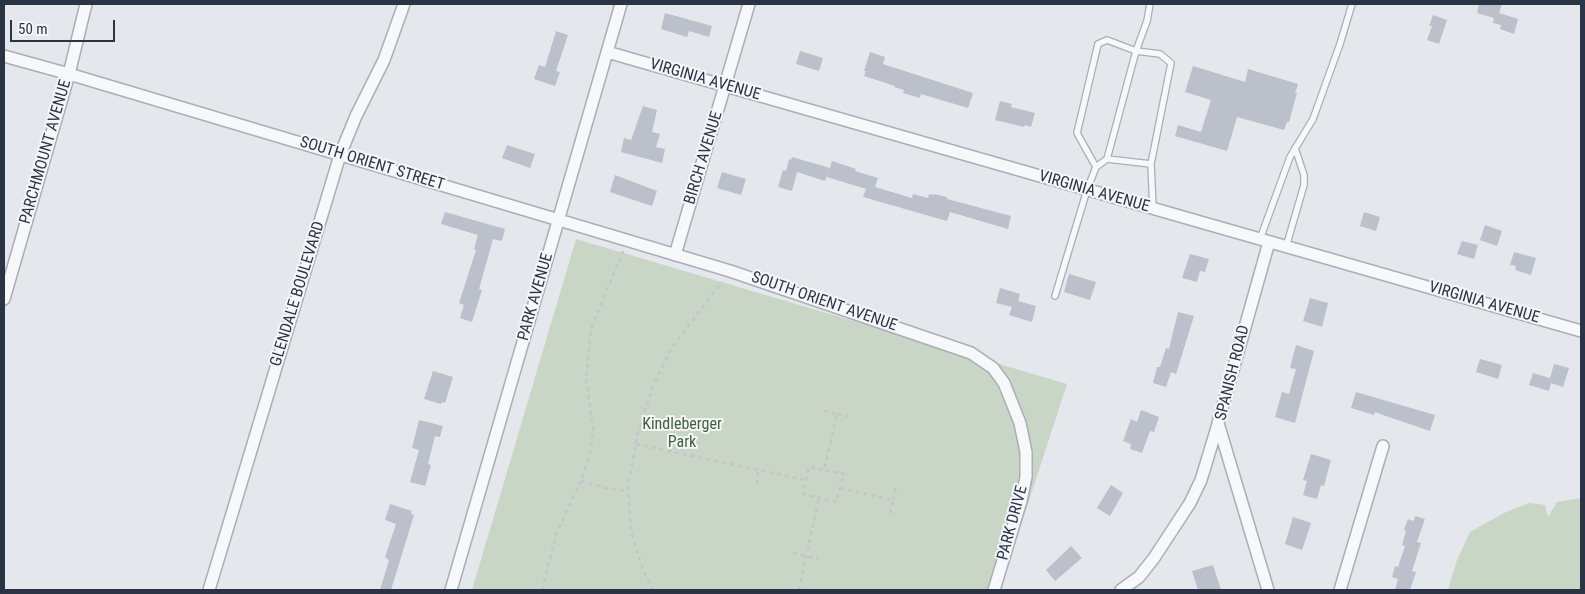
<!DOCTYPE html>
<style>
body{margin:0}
#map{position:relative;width:1585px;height:594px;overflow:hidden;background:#e4e7ec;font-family:"Roboto Condensed",sans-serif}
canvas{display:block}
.frame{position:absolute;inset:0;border:5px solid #2b3445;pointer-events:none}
.scale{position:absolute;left:10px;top:20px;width:105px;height:22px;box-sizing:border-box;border:2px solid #2b3445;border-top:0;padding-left:6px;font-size:15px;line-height:18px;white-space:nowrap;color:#2b3445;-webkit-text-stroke:4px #f4f6f9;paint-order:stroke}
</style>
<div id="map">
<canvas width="1585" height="594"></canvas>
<div class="frame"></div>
<div class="scale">50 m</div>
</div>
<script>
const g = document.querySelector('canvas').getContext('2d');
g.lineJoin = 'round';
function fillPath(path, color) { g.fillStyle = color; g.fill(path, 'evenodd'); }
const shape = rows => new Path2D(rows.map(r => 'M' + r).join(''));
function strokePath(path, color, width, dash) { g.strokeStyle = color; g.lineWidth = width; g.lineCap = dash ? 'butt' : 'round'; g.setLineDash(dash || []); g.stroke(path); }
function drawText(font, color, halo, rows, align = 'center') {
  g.font = font + ' "Roboto Condensed",sans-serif'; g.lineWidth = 4; g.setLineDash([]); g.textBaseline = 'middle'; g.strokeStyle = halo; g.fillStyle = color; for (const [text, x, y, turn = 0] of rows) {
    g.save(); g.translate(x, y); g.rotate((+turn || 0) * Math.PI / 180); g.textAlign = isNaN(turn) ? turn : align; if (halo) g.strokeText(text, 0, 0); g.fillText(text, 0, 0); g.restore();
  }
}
fillPath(shape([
 [576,239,1067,384,1000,590,472,590],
 [1581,498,1581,590,1448,590,1457,560,1470,532,1504,513,1529,503,1545,505,1548,517,1557,502]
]), '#c9d6c5');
fillPath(shape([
 [1479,4,1502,4,1499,13,1518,19,1514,34,1500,29,1501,25,1493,23,1494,18,1477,13],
 [665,13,712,26,709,37,689,31,687,37,661,29],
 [1433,15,1447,20,1439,44,1427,40,1432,26,1429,26],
 [556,31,568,35,556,71,560,72,555,86,534,79,539,65,545,67],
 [800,51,823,58,819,71,796,64],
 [870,52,885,57,883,64,973,93,968,108,921,94,920,98,903,93,904,90,894,87,895,86,864,76,866,71,864,71],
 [1193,66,1245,82,1248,69,1298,84,1295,93,1297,93,1289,122,1287,122,1284,130,1237,117,1227,151,1175,136,1178,125,1201,132,1211,100,1185,92],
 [1000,101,1012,104,1011,107,1035,113,1031,127,1025,125,1024,127,995,120],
 [643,106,657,110,652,132,660,134,656,147,665,149,662,163,621,152,624,138,631,140],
 [507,145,535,154,530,168,502,158],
 [792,157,830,168,825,181,797,172,792,191,778,187,783,170,786,171,789,159,791,160],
 [832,161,856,169,855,171,878,178,875,187,912,198,913,194,928,198,929,194,934,195,934,194,947,197,947,199,1011,216,1008,229,950,212,947,221,863,197,866,189,827,177],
 [722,172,746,179,741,195,717,188],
 [615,175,657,191,652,206,610,192],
 [445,212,505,229,502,241,493,239,479,289,482,290,472,322,460,318,464,305,459,303,476,250,474,249,478,235,441,224],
 [1364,212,1380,217,1376,231,1360,226],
 [1485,225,1502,231,1497,246,1480,240],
 [1462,241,1478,245,1474,259,1457,254],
 [1514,252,1536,258,1531,275,1515,270,1516,266,1510,265],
 [1190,254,1209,259,1205,272,1200,271,1197,282,1182,278],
 [1069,274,1096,282,1090,300,1064,292],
 [1000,288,1020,294,1018,301,1036,306,1032,322,1009,315,1012,307,996,303],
 [1310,298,1328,303,1322,327,1303,321],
 [1178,312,1194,316,1176,374,1171,372,1166,387,1153,383,1157,367,1160,367,1166,348,1169,349],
 [1296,345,1314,351,1295,423,1275,417,1282,392,1289,394,1296,369,1290,368],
 [1480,359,1502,365,1498,379,1476,372],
 [1554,364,1569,368,1563,387,1551,383,1549,391,1529,385,1533,373,1550,378],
 [433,371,453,377,445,403,442,402,441,404,424,399],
 [1356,392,1435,415,1430,431,1383,415,1375,412,1374,415,1351,408],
 [1141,410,1159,417,1154,432,1150,431,1142,453,1130,449,1131,444,1123,441,1131,419,1137,422],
 [419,420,443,426,440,437,435,436,428,464,431,465,425,486,410,482,419,450,412,448],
 [1311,454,1331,460,1324,486,1321,485,1317,499,1303,495,1307,481,1303,480],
 [1111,485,1123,493,1110,516,1097,508],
 [390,504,412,511,411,514,414,515,391,590,380,590,389,560,385,557,396,524,385,520],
 [1415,516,1425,519,1417,542,1421,543,1412,571,1416,572,1410,590,1395,590,1398,579,1392,577,1395,566,1398,567,1405,546,1402,545,1406,531,1404,530,1408,519,1414,521],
 [1293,517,1311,523,1302,550,1285,544],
 [1071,546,1082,558,1055,581,1046,570],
 [1213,565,1221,590,1198,590,1192,571]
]), '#bbc0ca');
const lane = shape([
 [1151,164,1153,209],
 [1096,167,1077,133,1098,44,1107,40,1136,51,1160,54,1171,63,1151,164,1107,159],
 [1260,239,1290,157,1313,119,1340,44,1352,4],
 [1286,247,1304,185,1304,175,1295,148],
 [1055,296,1087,190,1096,167,1107,159,1136,51,1147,21,1150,4]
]);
const street = shape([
 [607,52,1581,331],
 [4,56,69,74,730,271,971,353,993,368,1004,383,1020,423,1026,452,1026,477,1021,501,994,590],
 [675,255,749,4],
 [4,299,69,74,86,4],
 [209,590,340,155,356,116,384,60,404,4],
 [451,590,621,4],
 [1121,590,1139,577,1154,558,1190,503,1201,480,1218,424],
 [1268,590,1218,423,1269,242],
 [1340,590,1383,446]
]);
strokePath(lane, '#a9aeb7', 8);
strokePath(street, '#a9aeb7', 14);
strokePath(shape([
 [824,411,837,414,824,470,844,474,836,502,803,494,809,467,824,470],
 [837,414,848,416],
 [636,444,806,480],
 [581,481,609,489,629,491],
 [757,484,758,470],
 [840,488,893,500,890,514],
 [893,500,896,487],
 [793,553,818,559],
 [542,590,557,532,581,481,591,450,593,428,586,379,590,338,592,326,623,251],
 [653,590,643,570,631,531,628,486,638,433,653,386,672,347,722,282],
 [799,590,819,497]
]), '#c2c5cb', 2.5, [4, 4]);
strokePath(lane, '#f7f8fa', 5.5);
strokePath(street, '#f7f8fa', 11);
drawText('16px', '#2b3445', '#f4f6f9', [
 ["VIRGINIA AVENUE",705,80,16],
 ["PARCHMOUNT AVENUE",46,152,-74],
 ["BIRCH AVENUE",704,158,-73],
 ["SOUTH ORIENT STREET",372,164,17],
 ["VIRGINIA AVENUE",1094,192,16],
 ["GLENDALE BOULEVARD",298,294,-73],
 ["PARK AVENUE",536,297,-74],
 ["SOUTH ORIENT AVENUE",824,302,19],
 ["VIRGINIA AVENUE",1484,303,16],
 ["SPANISH ROAD",1233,373,-76],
 ["PARK DRIVE",1013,523,-75]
]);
drawText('16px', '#3f6138', '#f4f6f9', [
 ["Kindleberger",682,425],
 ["Park",682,443]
]);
</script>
